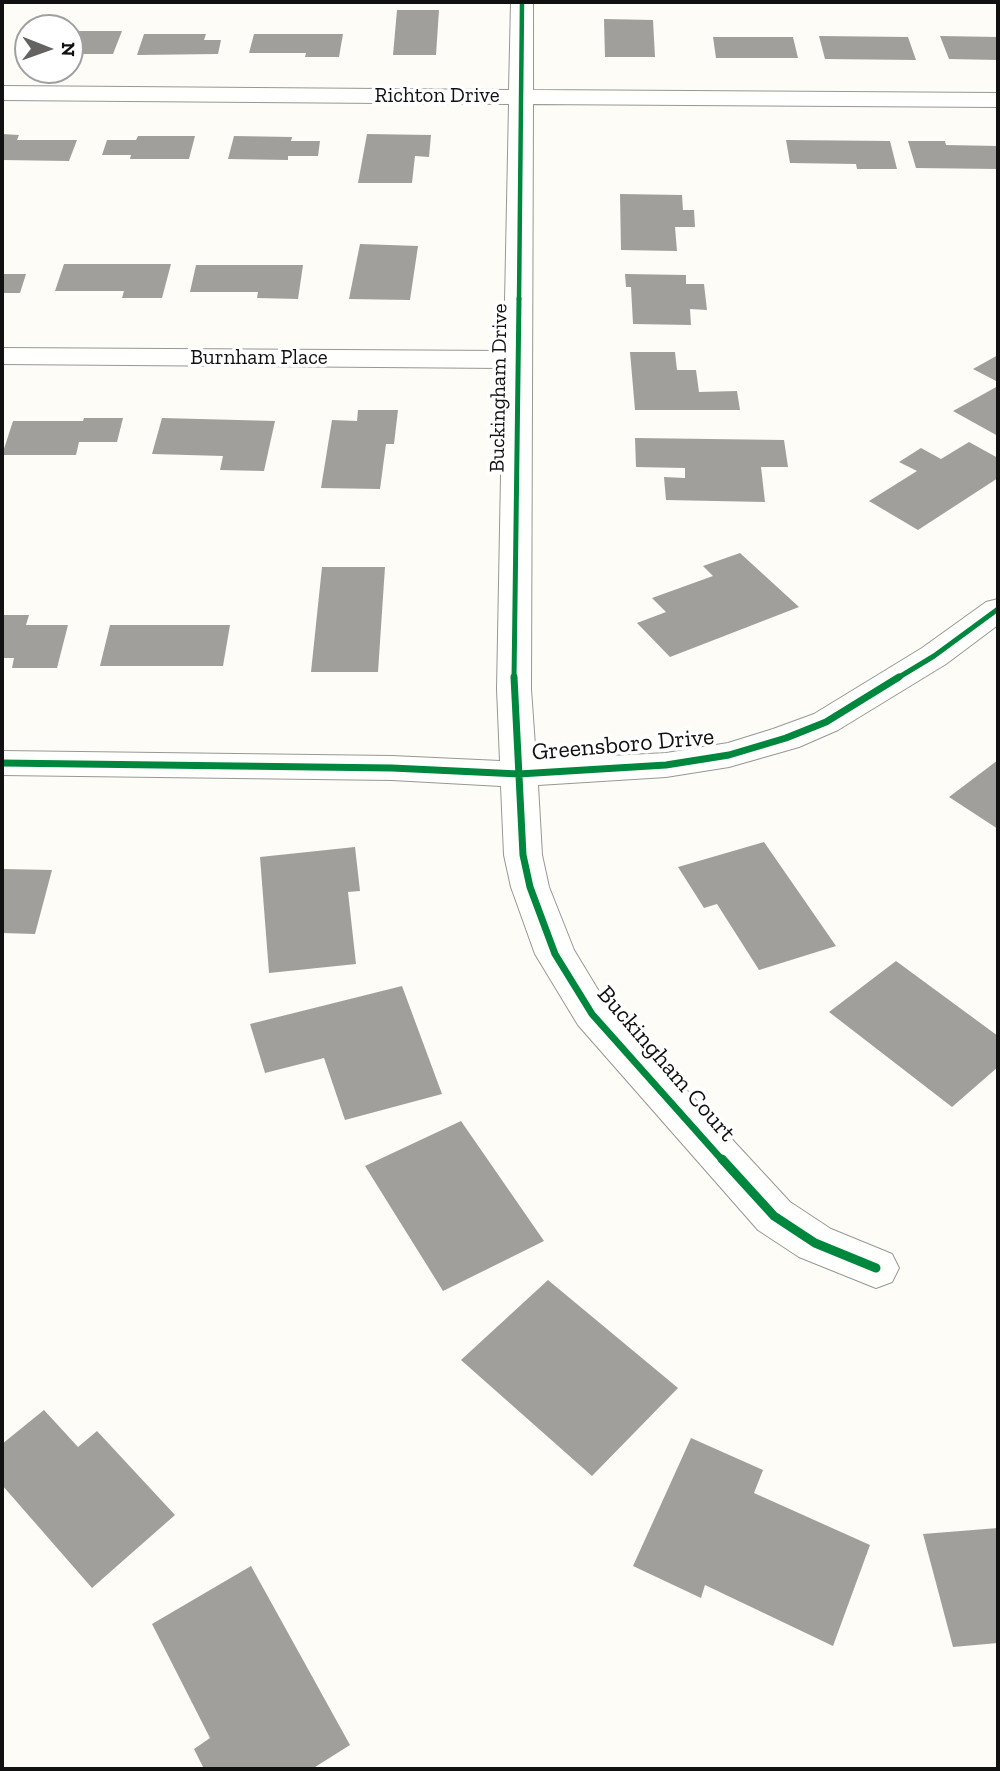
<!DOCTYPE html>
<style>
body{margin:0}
#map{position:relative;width:1000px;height:1771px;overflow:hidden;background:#fdfcf7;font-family:"Zilla Slab",serif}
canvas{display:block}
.frame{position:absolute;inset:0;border:4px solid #111;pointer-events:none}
.north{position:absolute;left:14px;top:14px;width:70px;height:70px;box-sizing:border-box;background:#fff;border:2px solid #a0a0a0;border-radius:50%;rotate:91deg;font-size:19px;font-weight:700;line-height:28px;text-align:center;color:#111}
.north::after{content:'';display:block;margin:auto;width:24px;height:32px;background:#646362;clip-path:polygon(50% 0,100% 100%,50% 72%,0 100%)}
</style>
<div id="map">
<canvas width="1000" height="1771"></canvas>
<div class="frame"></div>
<div class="north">N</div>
</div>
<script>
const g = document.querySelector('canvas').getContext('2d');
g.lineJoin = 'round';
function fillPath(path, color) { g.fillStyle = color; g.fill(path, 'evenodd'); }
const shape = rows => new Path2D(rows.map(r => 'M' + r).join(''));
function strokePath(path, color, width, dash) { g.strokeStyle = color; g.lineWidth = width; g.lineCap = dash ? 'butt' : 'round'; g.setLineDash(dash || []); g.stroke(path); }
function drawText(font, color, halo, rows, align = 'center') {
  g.font = font + ' "Zilla Slab",serif'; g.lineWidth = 7; g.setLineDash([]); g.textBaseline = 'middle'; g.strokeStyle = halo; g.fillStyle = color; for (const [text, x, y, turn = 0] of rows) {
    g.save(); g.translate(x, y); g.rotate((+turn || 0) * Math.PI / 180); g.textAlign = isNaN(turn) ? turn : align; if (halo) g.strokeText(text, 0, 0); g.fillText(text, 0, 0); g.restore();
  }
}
fillPath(shape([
 [397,10,439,10,436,55,393,55],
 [604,19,653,20,655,57,605,57],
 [70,31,122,31,113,54,80,54,81,50,70,50],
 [144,34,206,34,204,40,221,40,218,54,137,55],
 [254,34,343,34,339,57,305,57,306,53,249,53],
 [819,36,908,37,916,60,825,59],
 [940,36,998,37,998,60,949,59],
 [713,37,793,37,798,58,716,58],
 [2,134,19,135,17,140,77,140,69,161,2,160],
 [367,134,431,135,429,157,415,156,412,183,358,183],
 [138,136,195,136,189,159,130,159,131,155,102,155,107,140,136,140],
 [234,136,292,137,291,141,320,141,318,156,288,156,288,160,228,159],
 [786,140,890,141,897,169,857,169,856,164,790,163],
 [908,141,945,141,946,145,998,146,998,169,916,168],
 [620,194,682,195,683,210,694,210,695,227,675,227,677,251,621,250],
 [360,244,418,246,410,300,349,299],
 [64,264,171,264,162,298,122,298,124,291,55,291],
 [196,265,303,265,298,299,257,298,258,292,190,292],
 [2,274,26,274,20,293,2,293],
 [625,274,686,275,686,284,704,284,707,310,690,309,691,325,633,324,631,287,626,287],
 [630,352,675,352,677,370,696,370,699,392,737,391,740,410,635,410],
 [998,355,998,382,973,369],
 [998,386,998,436,953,411],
 [358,410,398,410,394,444,386,444,380,489,321,488,332,420,357,421],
 [84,418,123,418,117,442,79,442,76,455,2,455,13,421,83,421],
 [162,418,275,421,264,471,220,470,223,456,152,454],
 [635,438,784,440,788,467,761,467,765,502,666,500,664,477,685,478,685,468,636,467],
 [969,442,998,458,998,478,918,530,869,501,917,471,899,462,921,448,941,459],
 [740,553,799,607,670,657,637,623,666,612,652,598,713,576,703,566],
 [322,567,385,567,378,672,311,672],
 [2,615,29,615,26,625,68,625,57,668,12,668,14,658,2,658],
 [110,625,230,625,223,666,100,666],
 [998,760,998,829,949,797],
 [764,842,836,946,759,970,717,904,704,908,678,867],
 [355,847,360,891,348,892,356,964,269,973,260,857],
 [2,869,52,870,35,934,2,933],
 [896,961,998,1036,998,1067,952,1107,829,1012],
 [402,986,442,1094,345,1120,324,1058,265,1073,250,1024],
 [461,1121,544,1241,443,1291,365,1166],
 [548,1280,678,1388,592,1476,461,1360],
 [44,1410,78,1447,97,1431,175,1515,92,1588,2,1485,2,1444],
 [691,1438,763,1470,754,1493,870,1545,833,1646,705,1585,701,1598,633,1566],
 [998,1528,998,1643,953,1647,923,1534],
 [251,1566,350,1745,312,1769,204,1769,194,1749,210,1738,152,1624]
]), '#a19f9c');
const minor = shape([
 [511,2,533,2,533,90,998,93,998,107,533,104,531,689,536,760,666,753,728,743,773,729,814,714,922,648,986,602,998,599,998,625,946,664,838,730,799,747,729,767,666,777,538,785,542,855,549,887,574,950,606,1003,790,1202,831,1229,892,1254,899,1268,892,1282,876,1288,799,1257,758,1230,578,1025,535,954,511,887,504,855,501,786,392,780,2,775,2,751,392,756,500,761,497,689,503,368,2,364,2,348,504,351,509,104,2,100,2,86,509,90,511,2]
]);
strokePath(minor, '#979795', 2);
fillPath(minor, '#fffffe');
strokePath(shape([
 [519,300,522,2]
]), '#00873e', 4.5);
strokePath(shape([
 [514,679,519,298],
 [896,679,934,656,998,609]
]), '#00873e', 5);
strokePath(shape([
 [514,677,523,855,530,887,555,954,592,1014,723,1161],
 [2,763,392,768,519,774,666,765,729,755,786,738,826,722,899,677]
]), '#00873e', 7);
strokePath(shape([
 [722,1159,774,1216,815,1243,876,1268]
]), '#00873e', 9);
drawText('21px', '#111', '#fff', [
 ["Richton Drive",437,96],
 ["Burnham Place",259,358],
 ["Buckingham Drive",499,388,-89]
]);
drawText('24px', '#111', '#fff', [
 ["Greensboro Drive",623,745,-5],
 ["Buckingham Court",666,1064,49]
]);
</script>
